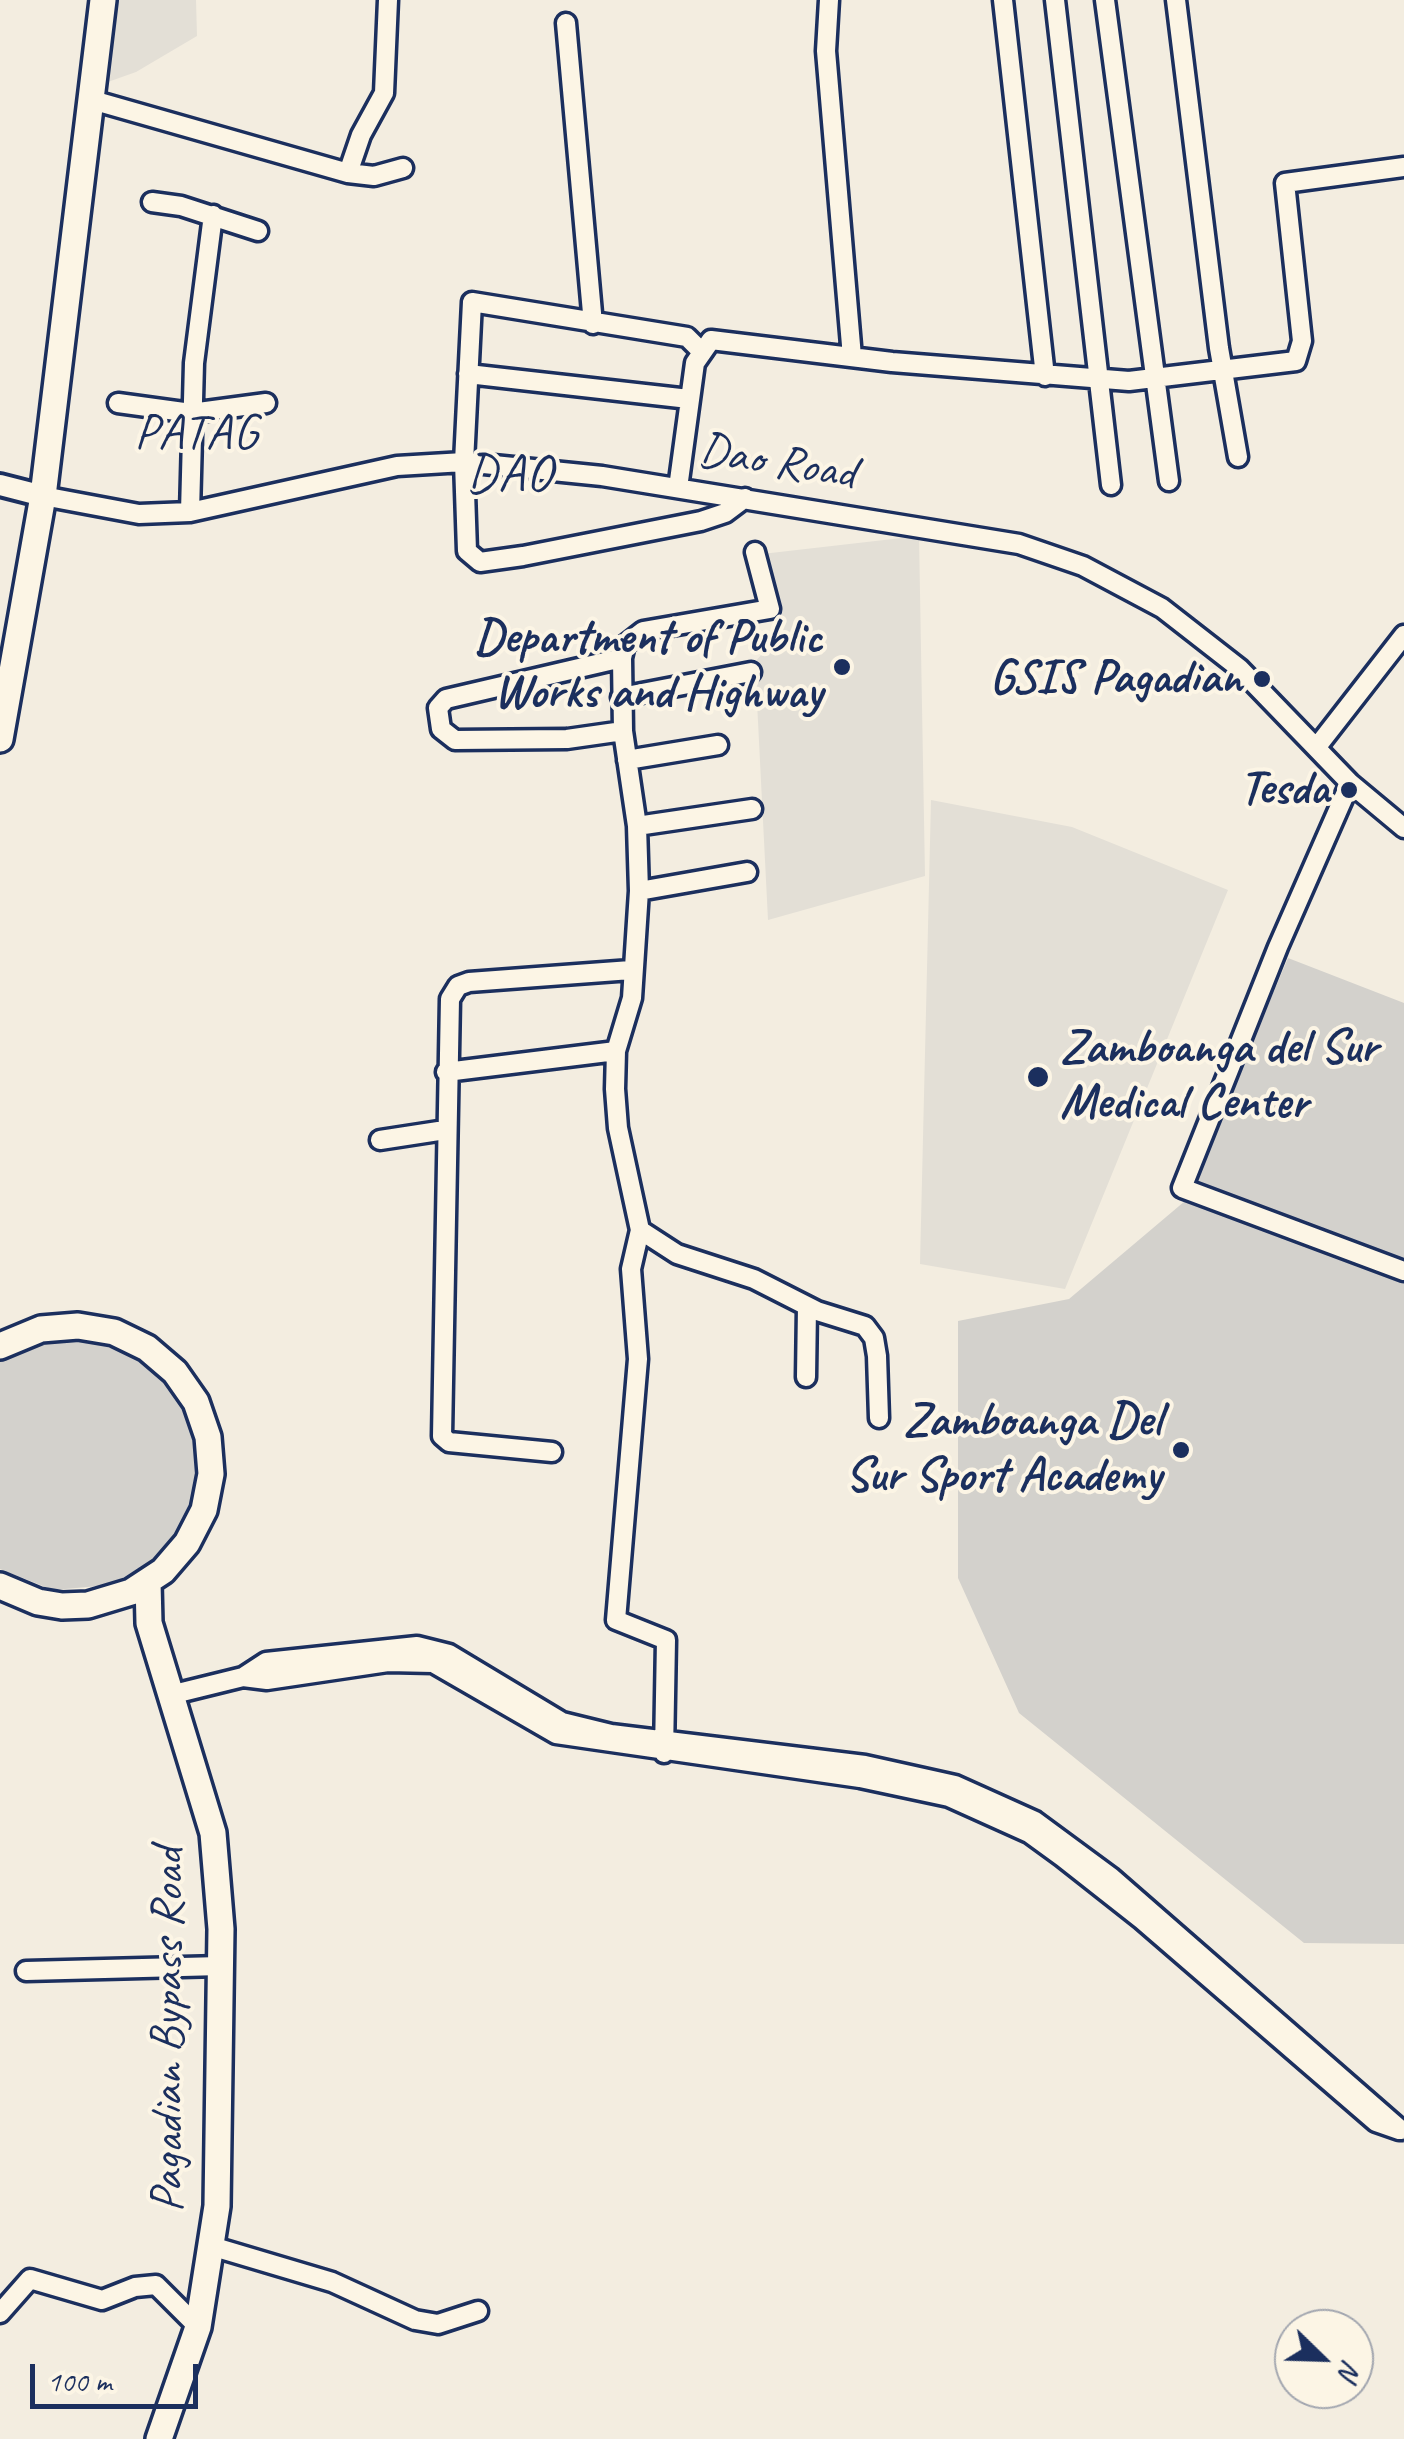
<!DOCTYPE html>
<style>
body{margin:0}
#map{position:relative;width:1404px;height:2439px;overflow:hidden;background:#f3ede0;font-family:Caveat,sans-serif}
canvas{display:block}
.north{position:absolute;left:1274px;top:2309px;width:100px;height:100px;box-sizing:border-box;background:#fcf5e5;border:2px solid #a2a6af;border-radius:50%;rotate:113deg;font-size:28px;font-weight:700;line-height:40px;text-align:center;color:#1b2f5e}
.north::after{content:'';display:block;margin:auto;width:35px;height:45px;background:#1b2f5e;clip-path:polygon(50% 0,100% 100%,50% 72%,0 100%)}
.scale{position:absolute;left:30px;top:2364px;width:168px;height:45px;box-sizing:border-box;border:5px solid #1b2f5e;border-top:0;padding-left:12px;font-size:30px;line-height:35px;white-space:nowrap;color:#1b2f5e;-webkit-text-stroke:8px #fcf5e5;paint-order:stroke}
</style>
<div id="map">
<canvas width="1404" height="2439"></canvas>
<div class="north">N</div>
<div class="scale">100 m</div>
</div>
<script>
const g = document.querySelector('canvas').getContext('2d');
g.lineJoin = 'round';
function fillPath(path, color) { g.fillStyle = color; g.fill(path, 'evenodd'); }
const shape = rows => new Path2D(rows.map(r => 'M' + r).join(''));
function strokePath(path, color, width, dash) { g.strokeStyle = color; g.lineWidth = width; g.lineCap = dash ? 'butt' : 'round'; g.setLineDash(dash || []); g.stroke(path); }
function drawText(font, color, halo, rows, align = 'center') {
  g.font = font + ' Caveat,sans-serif'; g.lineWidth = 8; g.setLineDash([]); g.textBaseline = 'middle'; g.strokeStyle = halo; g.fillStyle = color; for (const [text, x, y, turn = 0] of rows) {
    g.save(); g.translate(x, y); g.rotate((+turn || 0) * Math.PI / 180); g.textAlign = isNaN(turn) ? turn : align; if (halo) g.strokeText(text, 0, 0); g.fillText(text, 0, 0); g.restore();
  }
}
fillPath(shape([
 [116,0,196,0,197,36,136,72,105,83],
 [919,536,925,876,768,920,755,662,780,633,762,554],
 [931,800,1072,827,1228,890,1065,1289,920,1264]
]), '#e3dfd6');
fillPath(shape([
 [1288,958,1404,1003,1404,1944,1304,1943,1019,1713,958,1578,958,1321,1069,1299,1185,1201],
 [82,1333,150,1359,193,1418,201,1461,193,1505,162,1554,111,1585,53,1590,0,1569,0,1355,23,1343]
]), '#d3d1cc');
const minor = shape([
 [829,0,826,51,852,357],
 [1003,0,1045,376],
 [1055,0,1111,485],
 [1105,0,1169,481],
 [1176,0,1219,348,1238,457],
 [566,23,593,324],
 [92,100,348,173,374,176,403,168],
 [348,173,361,135,384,93,388,0],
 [152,202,181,206,258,231],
 [700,350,687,337,472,302,464,462,467,551,480,562,523,556,701,521,725,513,745,498],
 [468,374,689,399],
 [118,403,191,413,266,403],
 [678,488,695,363,711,340,892,362,1129,381,1296,361,1302,341,1285,183,1404,167],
 [43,496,139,514,190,512,397,466,464,462,602,476,1019,544,1083,566,1162,608,1239,668,1350,783,1404,828],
 [190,512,194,363,213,215],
 [622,658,446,699,438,708,441,729,455,740,567,739,623,731],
 [621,697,751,672],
 [1316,748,1404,635],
 [627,760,718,745],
 [1350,783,1278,947,1182,1188,1404,1271],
 [637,826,752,809],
 [639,891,747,872],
 [446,1072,616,1051],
 [380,1140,445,1130],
 [640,1230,677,1254,754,1279,817,1311,865,1326,874,1338,877,1356,879,1418],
 [806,1377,807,1307],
 [552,1452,449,1442,442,1436,450,999,458,986,469,982,631,970],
 [243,1677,267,1680,388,1662,433,1663,556,1734,860,1778,949,1797,1029,1833,1062,1857,1142,1920,1376,2122,1399,2130],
 [174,1694,243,1677,266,1662,417,1646,449,1654,562,1722,611,1734,865,1765,955,1785,1035,1821,1111,1877,1401,2130],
 [664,1753,666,1640,616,1620,638,1359,631,1269,640,1230,618,1128,615,1089,616,1051,632,998,639,891,637,826,623,731,622,658,625,645,643,631,770,609,755,552],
 [26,1971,221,1966],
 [211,2246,332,2282,415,2320,438,2324,478,2311],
 [0,2313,30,2279,102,2300,135,2287,156,2285,198,2327]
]);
const major = shape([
 [0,485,43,496]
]);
const highway = shape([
 [0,739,43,496,103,0],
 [0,1346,41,1329,78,1326,114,1332,147,1348,175,1372,196,1402,208,1437,211,1474,204,1510,187,1543,163,1571,131,1592,88,1605,62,1606,38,1602,0,1586],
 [148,1582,149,1623,213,1833,221,1929,217,2206,198,2327,159,2439]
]);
strokePath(minor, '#1b2f5e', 25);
strokePath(major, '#1b2f5e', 28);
strokePath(highway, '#1b2f5e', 32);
strokePath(minor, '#fcf5e5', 18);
strokePath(major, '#fcf5e5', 20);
strokePath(highway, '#fcf5e5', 25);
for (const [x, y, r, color] of [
 [842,667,10,"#1b2f5e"],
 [1262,679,10,"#1b2f5e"],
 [1349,790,10,"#1b2f5e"],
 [1038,1077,12,"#1b2f5e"],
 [1181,1450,10,"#1b2f5e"]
]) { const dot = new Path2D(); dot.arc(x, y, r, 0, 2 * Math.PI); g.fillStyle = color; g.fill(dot); strokePath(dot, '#fcf5e5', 4); }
drawText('48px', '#1b2f5e', '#fcf5e5', [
 ["Dao Road",777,463,9],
 ["Pagadian Bypass Road",169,2030,-90]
]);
drawText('bold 48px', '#1b2f5e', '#fcf5e5', [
 ["Department of Public",822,639],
 ["Works and Highway",822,694],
 ["GSIS Pagadian",1242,679],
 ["Tesda",1329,790],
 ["Zamboanga del Sur",1060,1049,"left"],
 ["Medical Center",1060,1104,"left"],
 ["Zamboanga Del",1161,1422],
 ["Sur Sport Academy",1161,1477]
], 'right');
g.letterSpacing = '2.5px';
drawText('50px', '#1b2f5e', '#fcf5e5', [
 ["PATAG",197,435]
]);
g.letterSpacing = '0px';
g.letterSpacing = '2.5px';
drawText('52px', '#1b2f5e', '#fcf5e5', [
 ["DAO",510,476]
]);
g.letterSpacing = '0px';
</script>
